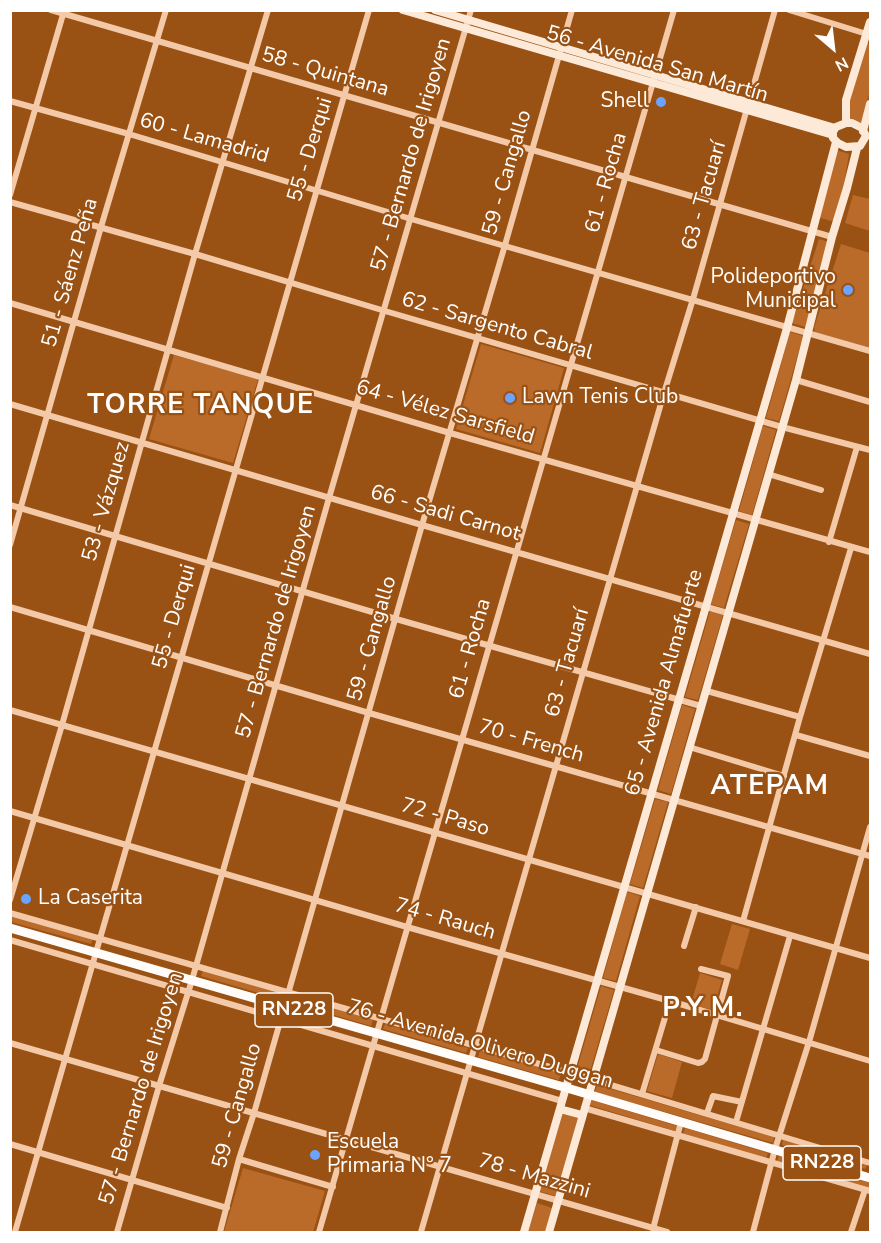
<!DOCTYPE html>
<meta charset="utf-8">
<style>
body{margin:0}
#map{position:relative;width:881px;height:1243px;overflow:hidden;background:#9a5214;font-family:"Nunito Sans",sans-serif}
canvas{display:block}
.frame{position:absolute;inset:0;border:12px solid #fff;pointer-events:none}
.north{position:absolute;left:803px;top:18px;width:60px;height:60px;-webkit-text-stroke:4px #9a5214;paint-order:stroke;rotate:152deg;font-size:16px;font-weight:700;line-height:24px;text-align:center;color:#fff}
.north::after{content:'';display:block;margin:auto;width:21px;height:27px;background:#fff;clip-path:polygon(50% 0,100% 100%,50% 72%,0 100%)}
</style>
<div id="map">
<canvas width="881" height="1243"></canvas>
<div class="frame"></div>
<div class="north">N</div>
</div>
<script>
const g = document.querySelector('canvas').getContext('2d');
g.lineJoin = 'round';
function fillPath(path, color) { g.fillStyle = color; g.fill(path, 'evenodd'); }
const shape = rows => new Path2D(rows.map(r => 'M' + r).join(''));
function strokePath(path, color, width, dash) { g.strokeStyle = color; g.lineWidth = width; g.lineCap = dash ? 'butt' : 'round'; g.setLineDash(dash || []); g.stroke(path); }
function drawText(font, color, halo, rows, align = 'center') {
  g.font = font + ' "Nunito Sans",sans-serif'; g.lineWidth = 4.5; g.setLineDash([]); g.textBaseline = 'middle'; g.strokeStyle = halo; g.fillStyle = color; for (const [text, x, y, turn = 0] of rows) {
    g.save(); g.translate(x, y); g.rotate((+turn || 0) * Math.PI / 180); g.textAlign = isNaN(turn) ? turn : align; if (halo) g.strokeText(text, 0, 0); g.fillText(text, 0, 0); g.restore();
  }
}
fillPath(shape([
 [866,42,870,44,870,91,861,123,848,123,850,114,849,98],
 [836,150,849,154,838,219,831,221,818,217],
 [853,195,870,199,870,231,845,223],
 [819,239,832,243,805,327,792,323],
 [841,244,870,253,870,348,815,332,814,328],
 [790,332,803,336,779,421,766,418],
 [481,344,564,368,540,453,456,429],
 [174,355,258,379,233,463,149,439],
 [763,426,776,430,752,515,739,511],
 [736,520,749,524,724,608,711,604],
 [710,611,723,615,698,700,685,697],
 [682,705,695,709,671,794,658,790],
 [655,799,668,802,643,888,630,884],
 [627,892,640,896,616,981,603,978],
 [12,916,93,938,91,944,11,922],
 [732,924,750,929,738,970,720,964],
 [203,970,281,992,279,999,201,976],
 [700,973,722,980,713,1010,691,1004],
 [601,986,614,990,589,1075,576,1072],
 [295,997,373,1020,371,1026,293,1003],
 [385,1024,468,1048,466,1053,383,1029],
 [480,1050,561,1073,559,1080,478,1057],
 [658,1054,682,1062,672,1098,647,1091],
 [597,1085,774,1137,773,1143,595,1092],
 [591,1100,677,1126,675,1131,589,1105],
 [562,1113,578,1118,555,1196,539,1191],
 [685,1128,768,1153,766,1159,683,1134],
 [783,1139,868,1164,865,1169,782,1145],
 [779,1155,870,1183,870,1189,777,1161],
 [243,1168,325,1191,313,1232,224,1232],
 [537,1203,552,1208,545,1232,528,1232]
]), '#ba6b2a');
strokePath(shape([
 [51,10,832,237],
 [789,10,870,35],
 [10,101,129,134,411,219,870,351],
 [10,195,64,11],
 [10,202,195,254,385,311,782,427,870,450],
 [10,303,450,433,870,552],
 [796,380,870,402],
 [10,404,422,525,870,654],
 [768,474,821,490],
 [10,505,396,619,701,706],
 [829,542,857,447],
 [10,545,101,227,166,10],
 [10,607,369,713,870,856],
 [707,691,800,717],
 [10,710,870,958],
 [796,735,870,756],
 [689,747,784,776],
 [10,811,407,927,670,1001,870,1061],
 [10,900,62,725,195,254,268,10],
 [10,913,571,1073,870,1163],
 [743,921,800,717,851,548],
 [10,940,562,1101],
 [684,946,696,907],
 [10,1043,667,1232],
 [656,1050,698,1063,702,1062,705,1059,728,976,701,969],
 [642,1094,670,1001],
 [584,1108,870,1191],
 [707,1113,713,1096,742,1102],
 [736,1122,790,936],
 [10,1144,227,1208],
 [239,1159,333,1187],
 [653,1229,681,1122],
 [15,1232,369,10],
 [117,1232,159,1086,192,980,329,498,471,10],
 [220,1232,239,1159,254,1113,422,525,505,245,572,10],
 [319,1232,674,10],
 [421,1232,664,393,693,299,775,10],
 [753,1232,775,1149,809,1042,870,827],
 [851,1232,865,1190]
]), '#f3c9a8', 6);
strokePath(shape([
 [403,10,833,135],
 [435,10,835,128],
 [846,123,846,100,870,22],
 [846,123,852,123,862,128,866,136,860,146,846,147,838,143,833,138,832,133,836,127,846,123],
 [863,131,870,104],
 [560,1109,582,1115],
 [524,1232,787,328,836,142],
 [549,1232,796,380,832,237,847,188,857,148]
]), '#fde9d7', 8);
strokePath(shape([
 [10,928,567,1088,870,1178]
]), '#fffcfa', 9);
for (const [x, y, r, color] of [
 [661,102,6,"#6aa4ff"],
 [848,290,6,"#6aa4ff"],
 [510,398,6,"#6aa4ff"],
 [26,899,6,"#6aa4ff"],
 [315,1155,6,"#6aa4ff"]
]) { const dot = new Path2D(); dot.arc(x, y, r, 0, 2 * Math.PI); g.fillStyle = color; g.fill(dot); strokePath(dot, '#9a5214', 2); }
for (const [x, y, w] of [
 [294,1010,78],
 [822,1163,78]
]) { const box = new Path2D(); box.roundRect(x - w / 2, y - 17, w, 34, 4.5); g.fillStyle = '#9a5214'; g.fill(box); strokePath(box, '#fff', 1.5); }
drawText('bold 20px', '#fff', null, [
 ["RN228",294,1010],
 ["RN228",822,1163]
]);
drawText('21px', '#fff', '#9a5214', [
 ["56 - Avenida San Martín",657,65,16],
 ["58 - Quintana",325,73,16],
 ["60 - Lamadrid",204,139,16],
 ["55 - Derqui",311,150,-73],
 ["57 - Bernardo de Irigoyen",412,155,-74],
 ["59 - Cangallo",508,173,-74],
 ["61 - Rocha",607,183,-74],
 ["63 - Tacuarí",705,196,-74],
 ["51 - Sáenz Peña",71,273,-74],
 ["62 - Sargento Cabral",497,327,16],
 ["64 - Vélez Sarsfield",445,413,16],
 ["53 - Vázquez",107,502,-74],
 ["66 - Sadi Carnot",445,514,16],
 ["55 - Derqui",175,617,-74],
 ["57 - Bernardo de Irigoyen",277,622,-74],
 ["59 - Cangallo",373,639,-74],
 ["61 - Rocha",471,649,-74],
 ["63 - Tacuarí",568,663,-74],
 ["65 - Avenida Almafuerte",665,683,-74],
 ["70 - French",531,742,16],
 ["72 - Paso",445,818,16],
 ["74 - Rauch",445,920,16],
 ["76 - Avenida Olivero Duggan",480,1045,16],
 ["57 - Bernardo de Irigoyen",142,1089,-73],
 ["59 - Cangallo",238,1106,-74],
 ["78 - Mazzini",534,1177,16]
]);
drawText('21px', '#fff', '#9a5214', [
 ["Shell",649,102,"right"],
 ["Polideportivo",836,278,"right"],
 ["Municipal",836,302,"right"],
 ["Lawn Tenis Club",522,398],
 ["La Caserita",38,899],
 ["Escuela",327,1143],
 ["Primaria N° 7",327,1167]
], 'left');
g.letterSpacing = '1.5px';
drawText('bold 27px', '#fff', '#9a5214', [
 ["TORRE TANQUE",201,406],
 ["ATEPAM",770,787],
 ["P.Y.M.",703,1009]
]);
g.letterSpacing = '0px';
</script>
